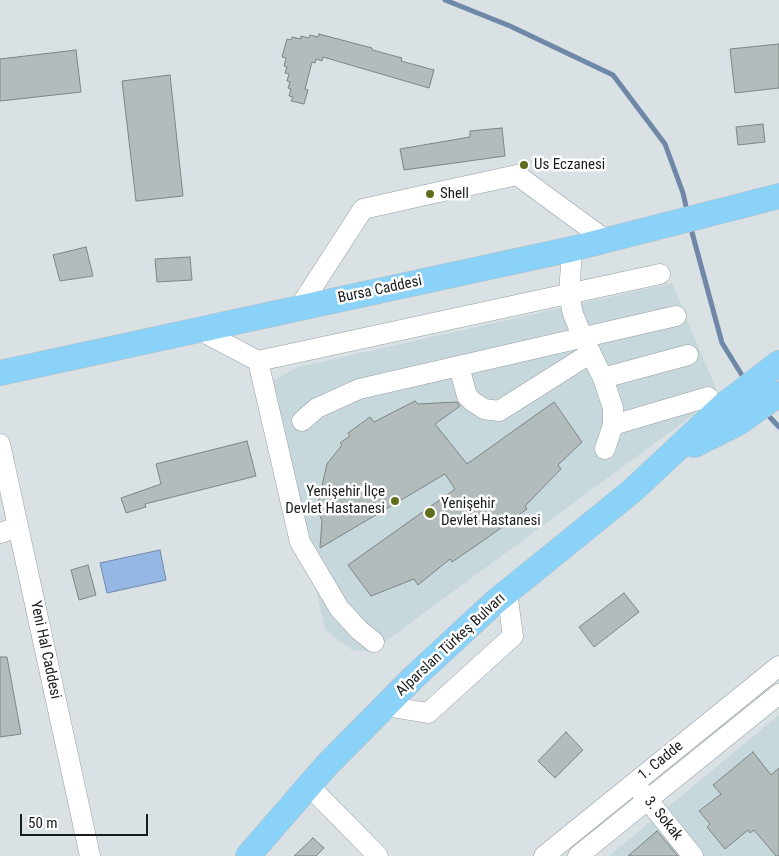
<!DOCTYPE html>
<meta charset="utf-8">
<style>
body{margin:0}
#map{position:relative;width:779px;height:856px;overflow:hidden;background:#d9e1e4;font-family:"Roboto Condensed",sans-serif}
canvas{display:block}
.scale{position:absolute;left:20px;top:814px;width:128px;height:22px;box-sizing:border-box;border:2px solid #191c1d;border-top:0;padding-left:6px;font-size:15px;line-height:18px;white-space:nowrap;color:#191c1d;-webkit-text-stroke:4px #fff;paint-order:stroke}
</style>
<div id="map">
<canvas width="779" height="856"></canvas>
<div class="scale">50 m</div>
</div>
<script>
const g = document.querySelector('canvas').getContext('2d');
g.lineJoin = 'round';
function fillPath(path, color) { g.fillStyle = color; g.fill(path, 'evenodd'); }
const shape = rows => new Path2D(rows.map(r => 'M' + r).join(''));
function strokePath(path, color, width, dash) { g.strokeStyle = color; g.lineWidth = width; g.lineCap = dash ? 'butt' : 'round'; g.setLineDash(dash || []); g.stroke(path); }
function drawText(font, color, halo, rows, align = 'center') {
  g.font = font + ' "Roboto Condensed",sans-serif'; g.lineWidth = 5; g.setLineDash([]); g.textBaseline = 'middle'; g.strokeStyle = halo; g.fillStyle = color; for (const [text, x, y, turn = 0] of rows) {
    g.save(); g.translate(x, y); g.rotate((+turn || 0) * Math.PI / 180); g.textAlign = isNaN(turn) ? turn : align; if (halo) g.strokeText(text, 0, 0); g.fillText(text, 0, 0); g.restore();
  }
}
fillPath(shape([
 [672,283,719,396,371,652,352,650,325,630,271,382,298,367],
 [779,715,779,856,609,856]
]), '#c7d8dd');
const water = shape([
 [160,550,166,580,107,593,100,563,160,550]
]);
fillPath(water, '#95b7e4');
strokePath(water, '#7088a8', 1);
strokePath(shape([
 [445,0,510,26,613,75,665,144,683,193,687,211],
 [690,225,722,343,745,380],
 [766,413,779,427]
]), '#7088a8', 5);
const building = shape([
 [319,34,372,48,372,50,402,58,401,61,434,70,429,88,323,57,322,61,316,59,315,63,312,62,305,89,308,90,304,104,291,101,293,97,289,96,291,89,288,88,290,82,287,81,289,74,285,73,287,67,284,66,286,58,282,57,287,39,291,40,292,37,301,39,301,36,309,38,310,35,318,37,319,34],
 [779,44,779,88,735,93,730,49,779,44],
 [76,50,81,92,0,101,0,59,76,50],
 [170,75,183,196,136,201,122,81,170,75],
 [763,124,765,142,738,145,736,127,763,124],
 [502,128,505,156,404,170,400,149,470,137,470,131,502,128],
 [86,247,93,276,60,281,53,255,86,247],
 [190,257,192,280,157,282,155,259,190,257],
 [415,401,418,404,457,402,460,406,435,424,467,464,554,402,582,442,558,465,561,469,525,506,527,509,487,538,452,562,450,559,418,585,414,579,371,596,348,565,455,489,445,474,320,548,322,521,317,508,327,464,342,445,340,443,350,436,348,433,370,417,374,422,415,401],
 [247,441,256,476,145,504,146,507,126,513,121,498,161,484,156,464,247,441],
 [88,565,96,595,79,600,71,570,88,565],
 [624,593,639,612,594,647,579,627,624,593],
 [0,657,7,657,21,734,0,737,0,657],
 [566,732,583,750,555,778,538,761,566,732],
 [753,752,771,775,779,768,779,856,776,856,754,830,750,833,748,830,725,849,707,827,710,824,699,811,721,794,713,785,753,752],
 [657,831,678,856,628,856,657,831],
 [313,838,324,848,316,856,294,856,313,838]
]);
fillPath(building, '#b3bcbc');
strokePath(building, '#7d8585', 1);
const minor = shape([
 [572,249,569,295,573,314,583,338,603,378,613,408,613,425,605,449],
 [299,308,363,209,430,194,517,175,607,241],
 [199,330,258,361,660,274],
 [258,361,300,542,339,608,359,630,374,642],
 [459,366,467,396,472,401,484,409,499,411,591,353],
 [603,378,688,355],
 [302,421,317,408,359,389,676,316],
 [613,425,708,397],
 [0,444,90,856],
 [0,533,18,527],
 [385,706,428,713,513,636,507,593],
 [309,786,378,856],
 [639,789,693,856],
 [544,856,779,666],
 [578,856,779,694]
]);
const major = shape([
 [0,373,572,249,779,196],
 [694,445,738,423,779,394],
 [248,856,326,766,413,678,495,602,632,491,724,405,779,363]
]);
strokePath(minor, '#969ea1', 21);
strokePath(major, '#bfbfc0', 26);
strokePath(minor, '#fff', 20);
strokePath(major, '#8ad2f8', 25);
for (const [x, y, r, color] of [
 [524,165,5,"#5e6e1a"],
 [430,194,5,"#5e6e1a"],
 [395,501,5,"#5e6e1a"],
 [430,513,6,"#5e6e1a"]
]) { const dot = new Path2D(); dot.arc(x, y, r, 0, 2 * Math.PI); g.fillStyle = color; g.fill(dot); strokePath(dot, '#fff', 2); }
drawText('15px', '#191c1d', '#fff', [
 ["Us Eczanesi",534,165],
 ["Shell",440,194],
 ["Yenişehir İlçe",385,492,"right"],
 ["Devlet Hastanesi",385,509,"right"],
 ["Yenişehir",441,504],
 ["Devlet Hastanesi",441,521]
], 'left');
drawText('15px', '#191c1d', '#fff', [
 ["Bursa Caddesi",380,290,-12],
 ["Alparslan Türkeş Bulvarı",451,645,-43],
 ["Yeni Hal Caddesi",45,650,78],
 ["1. Cadde",661,761,-39],
 ["3. Sokak",663,819,51]
]);
</script>
